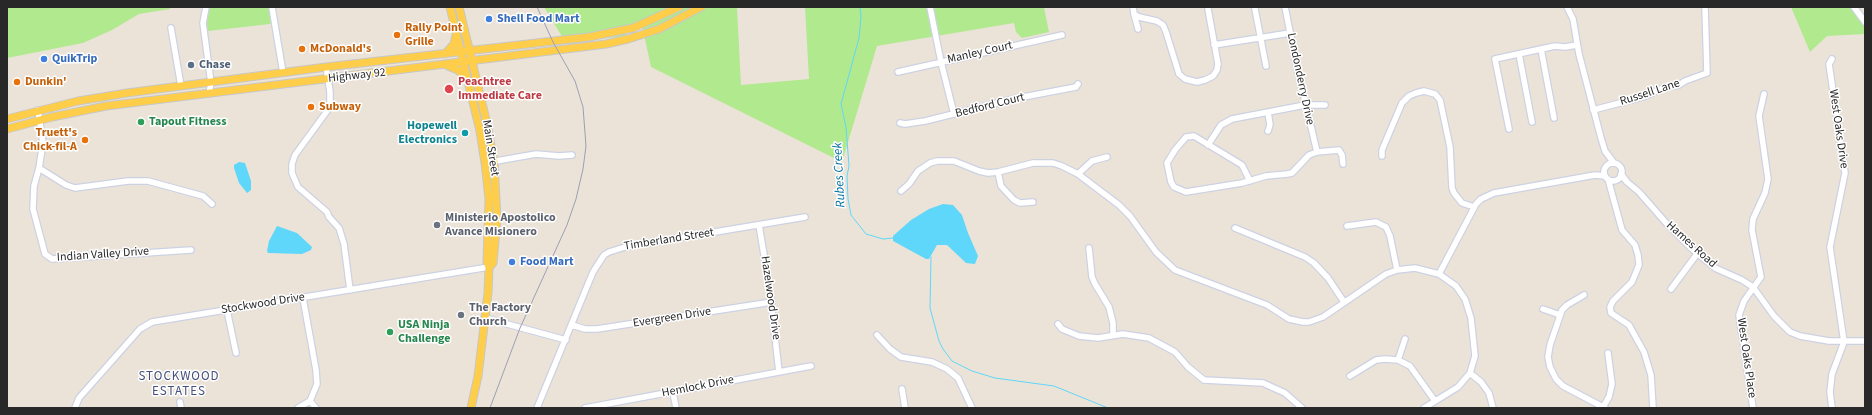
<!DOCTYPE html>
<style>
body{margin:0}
#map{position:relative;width:1872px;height:415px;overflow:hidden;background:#ece3d8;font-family:"Source Sans 3",sans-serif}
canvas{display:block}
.frame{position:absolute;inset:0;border:8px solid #282828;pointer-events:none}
</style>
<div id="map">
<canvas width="1872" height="415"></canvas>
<div class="frame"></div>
</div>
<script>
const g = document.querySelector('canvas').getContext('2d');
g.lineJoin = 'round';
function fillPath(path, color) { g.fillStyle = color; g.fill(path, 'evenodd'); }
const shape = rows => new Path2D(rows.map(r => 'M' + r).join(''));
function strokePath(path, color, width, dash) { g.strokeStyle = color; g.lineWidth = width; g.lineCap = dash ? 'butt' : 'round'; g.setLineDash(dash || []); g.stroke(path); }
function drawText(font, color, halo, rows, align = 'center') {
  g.font = font + ' "Source Sans 3",sans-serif'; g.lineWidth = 3; g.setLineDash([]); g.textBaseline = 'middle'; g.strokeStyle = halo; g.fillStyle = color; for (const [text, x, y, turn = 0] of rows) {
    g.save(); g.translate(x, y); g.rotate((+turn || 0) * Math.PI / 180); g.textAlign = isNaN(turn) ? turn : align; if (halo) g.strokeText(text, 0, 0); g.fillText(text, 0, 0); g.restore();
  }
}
fillPath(shape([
 [7,7,170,7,170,9,139,14,112,30,83,43,7,58],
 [210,7,269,7,272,21,270,24,208,31,205,25],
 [544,7,737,7,741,85,809,79,805,7,1044,7,1049,32,1022,38,1016,32,1014,23,877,46,842,162,651,67,642,25,624,36,566,43],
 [1791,7,1858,7,1865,18,1865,34,1827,36,1810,52]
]), '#b1e98e');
fillPath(shape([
 [239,162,245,163,251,181,251,190,247,193,239,183,234,168,234,165],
 [943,204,953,205,962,215,968,233,978,256,975,264,966,263,947,245,937,245,929,259,926,259,893,241,893,236,911,220,929,209],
 [277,226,297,233,312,247,311,250,302,254,268,253,267,251,269,241]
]), '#5fd7fa');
strokePath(shape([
 [860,7,861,17,859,38,841,104,846,127,849,166,847,176,848,199,851,215,866,234,883,239,893,238],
 [931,257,930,308,939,341,943,349,952,361,972,371,995,378,1054,386,1108,408]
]), '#5fd7fa', 1);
const minor = shape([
 [206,7,203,23,211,83,209,93],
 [272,7,283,73],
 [930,7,941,62,954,114],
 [1133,7,1134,14,1139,17,1157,21,1163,25,1166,32,1179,74,1185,79,1197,82,1205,80,1213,76,1217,70,1218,64,1208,9],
 [1285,7,1297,67,1317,152],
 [1567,7,1573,19,1579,54,1601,138,1605,151,1614,163],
 [1854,7,1865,22],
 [1255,9,1266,66],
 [1134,14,1138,29],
 [171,28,181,86],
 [1214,45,1290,33],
 [1541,49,1554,118],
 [1519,54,1532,122],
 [1832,59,1829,64,1845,173,1830,247,1844,342,1832,374,1830,392,1832,408],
 [326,67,330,92,330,107,295,155,292,164,292,173,298,187,327,212,329,217,339,228,344,244,350,290],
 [898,72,1062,35],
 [38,110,43,143,39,168,34,186,33,209,45,254,52,259,191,250],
 [1593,110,1643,97,1663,88,1679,85,1685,81,1707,73,1705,7],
 [1268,112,1270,125,1268,131],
 [900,123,905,124,925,121,1018,98,1076,87,1078,84],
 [1509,129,1495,59,1555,46,1565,47,1577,45],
 [1208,145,1221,125,1232,119,1305,105,1325,105],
 [1382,156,1382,150,1402,103,1409,96,1416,93,1424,91,1435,94,1440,100,1450,147,1452,188,1454,193,1462,203,1474,207],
 [485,163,536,154,559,156,572,155],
 '1604 172a9 9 0 1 1 18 0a9 9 0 1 1-18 0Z',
 [39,168,66,185,75,188,128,181,148,181,203,196,212,204],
 [998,172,1001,186,1014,200,1020,203,1033,202],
 [1078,174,1092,161,1107,157],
 [1621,174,1627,182,1639,192,1667,224,1692,249,1715,268,1742,280,1753,287,1774,316,1790,332,1800,336,1829,341,1865,341],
 [1608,179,1622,230,1635,245,1638,255,1639,265,1632,282,1613,301,1610,307,1611,313,1629,325,1644,352,1651,375,1653,408],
 [1250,181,1242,165,1194,136,1186,137,1175,150,1167,163,1171,182,1174,187,1186,192,1242,183,1266,176,1287,174,1292,173,1309,155,1317,152,1339,150,1342,155,1343,164],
 [901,191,909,184,918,171,930,163,937,161,954,161,979,171,988,173,998,172,1033,163,1053,163,1062,166,1078,174,1119,205,1130,216,1156,252,1175,270,1267,305,1289,319,1303,322,1309,322,1323,317,1386,274,1397,270,1415,268,1439,274,1456,286,1465,299,1471,318,1475,356,1470,373,1458,387,1424,408],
 [759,225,769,285,779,372],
 [1347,226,1376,222,1386,227,1390,236,1397,270],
 [1235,228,1305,257,1314,263,1328,278,1344,302],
 [1089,248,1092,277,1095,284,1109,307,1113,323,1113,335],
 [1439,274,1476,204,1481,199,1494,193,1595,175,1605,176],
 [1671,289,1697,254],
 [1584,295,1567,305,1562,310,1550,345,1548,357,1550,367,1556,379,1563,386,1605,408],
 [1543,309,1560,315],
 [227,310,236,353],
 [485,318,566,340],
 [1058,324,1062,329,1079,336,1098,338,1123,334,1149,338,1175,352,1188,367,1204,380,1263,383,1285,393,1302,408],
 [572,325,585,329,597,329,772,302],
 [877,335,890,349,901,357,932,362,947,369,958,378,972,408],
 [1398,360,1405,339],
 [1470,373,1481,382,1489,393,1493,408],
 [1350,376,1376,360,1385,359,1398,360,1410,366,1435,401],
 [902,389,905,408],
 [673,392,676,408],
 [310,401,316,408],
 [180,402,181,408],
 [1603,407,1609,397,1612,384,1608,353],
 [75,408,79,398,140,329,152,322,489,267],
 [298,408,310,401,317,384,316,370,303,298],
 [537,408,593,272,604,255,609,252,625,247,805,217],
 [585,408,811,366],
 [1753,408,1739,315,1744,301,1761,277,1752,230,1753,219,1765,193,1768,179,1759,116,1764,94]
]);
const major = shape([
 [450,7,480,131,485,163,489,199,487,262,489,267,488,293,478,376,471,408],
 [459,7,487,124,494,162,497,219,493,263,489,267],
 [445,54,454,44,456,35],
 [448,66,458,70,467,79],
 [7,119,78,101,127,93,326,67,589,37,633,28,679,7],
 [7,129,52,117,106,106,606,44,628,39,659,29,701,7]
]);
strokePath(minor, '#cdd2e3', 8);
strokePath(major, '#c7c7c7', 9);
strokePath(minor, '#fff', 5.5);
strokePath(major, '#fece4b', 7);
strokePath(shape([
 [490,408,520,328,567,225,576,199,583,169,586,146,583,107,575,81,553,42,537,7]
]), '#9b9fb5', 1);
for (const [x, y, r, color] of [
 [489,19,4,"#3f7fe0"],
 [397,35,4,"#e8710a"],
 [302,49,4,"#e8710a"],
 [44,59,4,"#3f7fe0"],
 [191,65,4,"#5c6f8a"],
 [17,82,4,"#e8710a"],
 [449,89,5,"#e0444e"],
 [311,107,4,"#e8710a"],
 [141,122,4,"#2e9e5b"],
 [465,133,4,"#0f9aa8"],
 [85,140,4,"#e8710a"],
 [437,225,4,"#6b7280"],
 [512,262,4,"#3f7fe0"],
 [461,315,4,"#6b7280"],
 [390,332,4,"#2e9e5b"]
]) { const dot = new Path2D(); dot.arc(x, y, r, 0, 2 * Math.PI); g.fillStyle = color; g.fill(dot); strokePath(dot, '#fff', 1.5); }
drawText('bold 12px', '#366cbe', '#fff', [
 ["Shell Food Mart",497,19],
 ["QuikTrip",52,59],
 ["Food Mart",520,262]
], 'left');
drawText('bold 12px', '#c56008', '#fff', [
 ["Rally Point",405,28],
 ["Grille",405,42],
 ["McDonald's",310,49],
 ["Dunkin'",25,82],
 ["Subway",319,107],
 ["Truett's",77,133,"right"],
 ["Chick-fil-A",77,147,"right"]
], 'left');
drawText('12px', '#282828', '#fff', [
 ["Manley Court",980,53,-13],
 ["Highway 92",357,76,-6],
 ["Londonderry Drive",1300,79,78],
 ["Russell Lane",1650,93,-18],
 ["Bedford Court",990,106,-14],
 ["West Oaks Drive",1838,129,82],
 ["Main Street",490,148,81],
 ["Timberland Street",669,240,-9],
 ["Hames Road",1691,245,42],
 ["Indian Valley Drive",103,255,-4],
 ["Hazelwood Drive",770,298,82],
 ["Stockwood Drive",263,304,-9],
 ["Evergreen Drive",672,318,-9],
 ["West Oaks Place",1746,358,82],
 ["Hemlock Drive",698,387,-11]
]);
drawText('bold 12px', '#4e5e75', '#fff', [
 ["Chase",199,65]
], 'left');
drawText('bold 12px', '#be3a42', '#fff', [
 ["Peachtree",458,82],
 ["Immediate Care",458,96]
], 'left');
drawText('bold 12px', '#27864d', '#fff', [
 ["Tapout Fitness",149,122],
 ["USA Ninja",398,325],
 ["Challenge",398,339]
], 'left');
drawText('bold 12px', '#0d838f', '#fff', [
 ["Hopewell",457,126],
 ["Electronics",457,140]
], 'right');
drawText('bold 12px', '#5b616d', '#fff', [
 ["Ministerio Apostolico",445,218],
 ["Avance Misionero",445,232],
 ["The Factory",469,308],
 ["Church",469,322]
], 'left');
drawText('italic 13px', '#0072a4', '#fff', [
 ["Rubes Creek",840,175,-93]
]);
g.letterSpacing = '1px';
drawText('13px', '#45517d', '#fff', [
 ["STOCKWOOD",179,377],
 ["ESTATES",179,392]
]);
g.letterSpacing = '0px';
</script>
